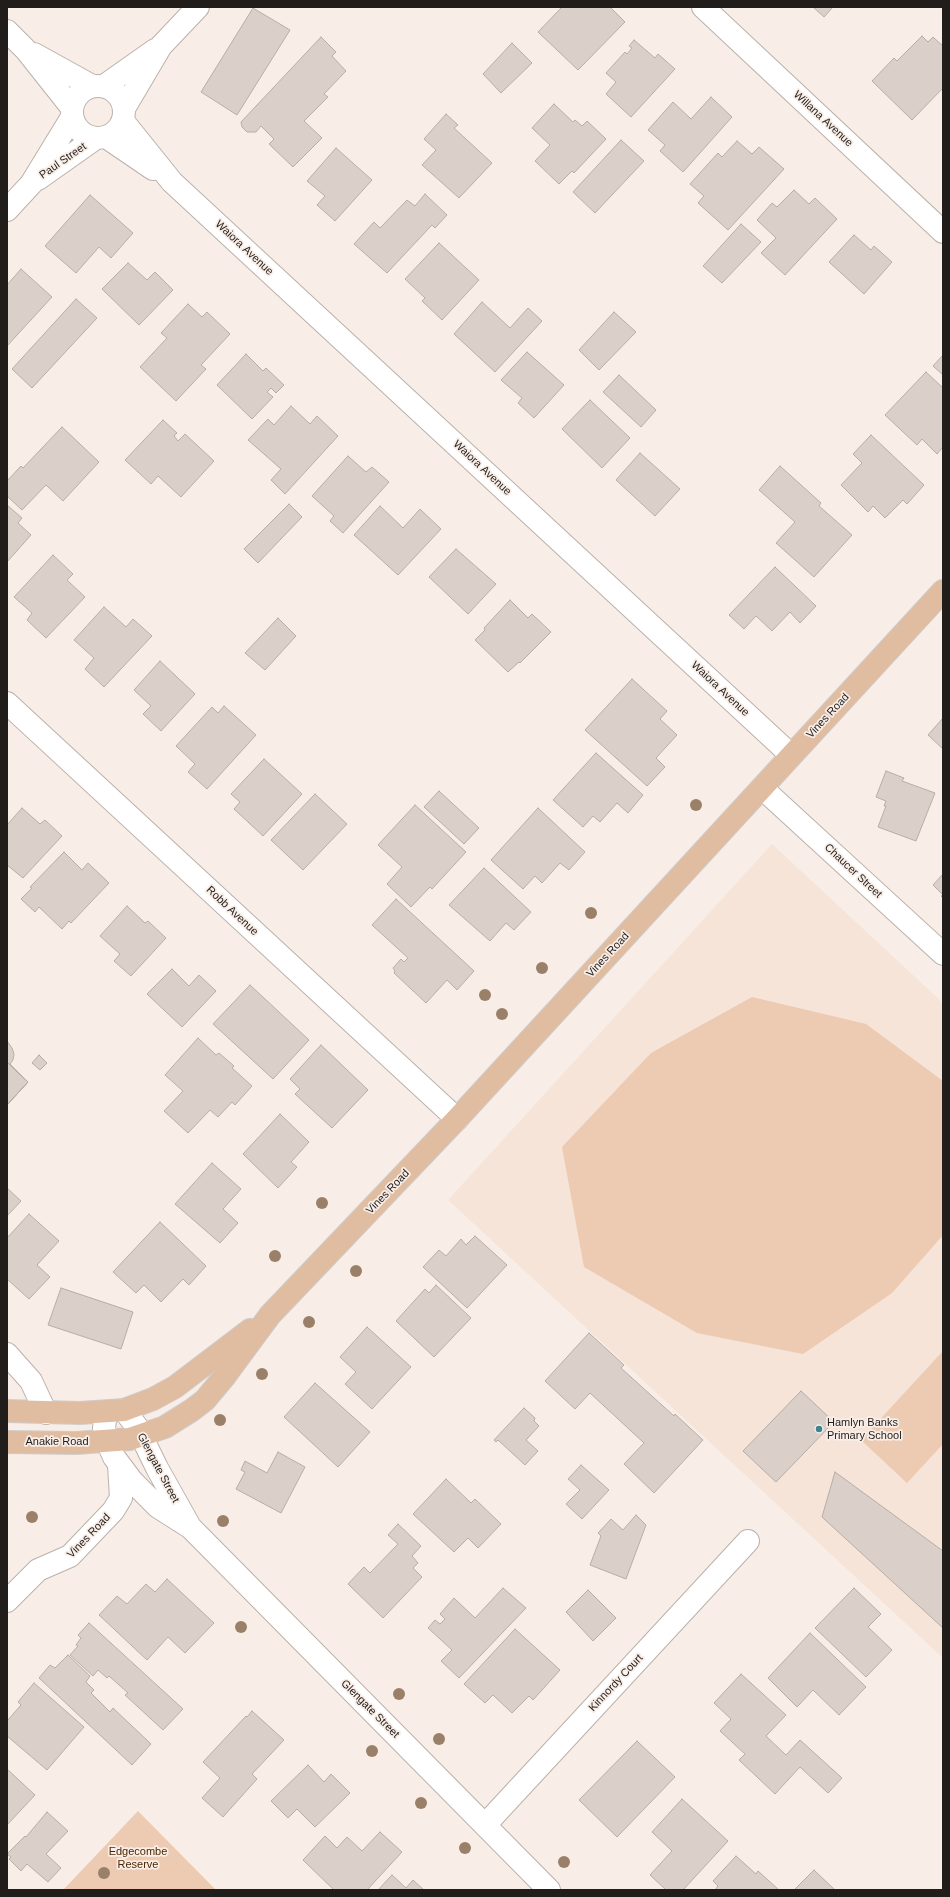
<!DOCTYPE html>
<style>
body{margin:0}
#map{position:relative;width:950px;height:1897px;overflow:hidden;background:#f9eee7;font-family:Helvetica,sans-serif}
canvas{display:block}
.frame{position:absolute;inset:0;border:8px solid #211d1b;pointer-events:none}
</style>
<div id="map">
<canvas width="950" height="1897"></canvas>
<div class="frame"></div>
</div>
<script>
const g = document.querySelector('canvas').getContext('2d');
g.lineJoin = 'round';
function fillPath(path, color) { g.fillStyle = color; g.fill(path, 'evenodd'); }
const shape = rows => new Path2D(rows.map(r => 'M' + r).join(''));
function strokePath(path, color, width, dash) { g.strokeStyle = color; g.lineWidth = width; g.lineCap = dash ? 'butt' : 'round'; g.setLineDash(dash || []); g.stroke(path); }
function drawText(font, color, halo, rows, align = 'center') {
  g.font = font + ' Helvetica,sans-serif'; g.lineWidth = 3.5; g.setLineDash([]); g.textBaseline = 'middle'; g.strokeStyle = halo; g.fillStyle = color; for (const [text, x, y, turn = 0] of rows) {
    g.save(); g.translate(x, y); g.rotate((+turn || 0) * Math.PI / 180); g.textAlign = isNaN(turn) ? turn : align; if (halo) g.strokeText(text, 0, 0); g.fillText(text, 0, 0); g.restore();
  }
}
fillPath(shape([
 [772,844,943,1003,943,1658,448,1200]
]), '#f5e4d7');
fillPath(shape([
 [752,997,866,1024,943,1081,943,1235,892,1293,803,1354,697,1333,584,1267,562,1147,651,1053],
 [943,1351,943,1444,907,1483,861,1440],
 [138,1811,216,1890,63,1890]
]), '#edcab2');
const building = shape([
 [562,7,610,7,625,22,578,70,538,32,562,7],
 [813,7,833,7,824,17,813,7],
 [253,8,290,30,237,115,201,92,253,8],
 [922,36,928,42,933,37,943,46,943,88,912,120,872,81,894,58,897,61,922,36],
 [321,37,336,52,332,56,346,71,324,94,328,97,304,121,322,138,293,167,269,144,274,139,261,126,256,132,247,132,242,127,241,122,321,37],
 [634,40,655,58,658,54,675,69,631,117,606,94,616,82,606,73,625,52,627,54,632,48,629,46,634,40],
 [512,43,532,63,501,93,483,74,512,43],
 [711,97,732,117,683,172,660,151,665,145,648,130,673,102,691,119,711,97],
 [554,104,573,122,575,120,582,126,587,121,606,139,574,173,572,171,559,184,535,161,550,145,532,128,554,104],
 [446,114,458,125,454,128,492,163,459,198,422,165,436,150,424,139,446,114],
 [621,140,644,161,595,213,573,192,621,140],
 [737,141,752,154,759,147,784,169,728,230,698,203,704,196,690,184,718,153,722,157,737,141],
 [336,148,372,180,335,221,317,205,325,196,307,181,336,148],
 [794,190,809,204,815,198,837,219,785,275,761,253,776,238,757,220,772,203,777,207,794,190],
 [425,194,447,215,435,228,432,225,387,273,354,244,374,222,380,228,407,200,415,206,425,194],
 [90,195,133,233,111,258,99,247,76,273,45,246,90,195],
 [741,224,761,242,722,283,703,266,741,224],
 [854,235,871,250,874,246,892,262,864,294,829,262,854,235],
 [439,243,479,280,442,320,422,301,425,298,405,279,439,243],
 [128,263,147,280,155,272,173,290,139,325,102,289,128,263],
 [21,269,52,297,7,346,7,285,21,269],
 [76,299,97,318,32,388,12,369,76,299],
 [482,302,510,328,528,308,542,321,495,372,454,334,482,302],
 [188,304,202,317,207,312,230,334,201,365,206,369,176,401,140,367,167,338,161,333,188,304],
 [614,312,636,332,599,370,579,350,614,312],
 [527,352,564,385,534,418,518,403,522,398,501,380,527,352],
 [246,354,263,371,266,368,284,385,276,393,271,388,267,392,273,397,252,419,217,385,246,354],
 [943,355,943,375,933,366,943,355],
 [926,372,943,388,943,447,937,454,922,439,917,445,885,415,926,372],
 [619,375,656,410,641,427,603,392,619,375],
 [590,400,630,438,602,468,562,429,590,400],
 [291,406,310,424,317,416,338,436,285,494,271,480,281,469,248,440,268,419,274,425,291,406],
 [163,420,177,433,174,436,178,441,185,434,214,461,181,497,158,476,151,484,125,460,163,420],
 [62,427,99,462,63,501,46,485,22,510,7,496,7,481,21,466,23,468,62,427],
 [871,435,924,485,907,504,903,500,885,518,873,506,868,512,841,485,862,463,853,454,871,435],
 [640,453,680,489,655,516,616,480,640,453],
 [348,456,366,472,372,467,389,482,343,533,330,521,334,516,312,496,348,456],
 [780,466,821,503,819,506,852,535,814,577,776,543,795,522,759,490,780,466],
 [289,504,302,517,258,563,244,549,289,504],
 [7,505,22,518,18,523,31,535,7,562,7,505],
 [380,506,403,528,420,509,441,529,398,575,354,535,380,506],
 [456,549,496,584,468,614,429,577,456,549],
 [53,555,73,574,67,580,85,597,46,638,27,620,32,613,14,597,53,555],
 [775,567,816,606,800,623,790,612,772,631,756,616,744,629,729,615,775,567],
 [510,600,528,618,532,614,551,632,520,663,519,662,508,672,475,640,485,630,484,628,510,600],
 [104,607,126,627,133,619,152,636,104,687,85,669,94,658,74,640,104,607],
 [278,618,296,636,265,670,245,653,278,618],
 [160,661,195,694,161,731,143,714,151,706,134,690,160,661],
 [632,679,667,711,660,719,677,735,656,758,665,767,647,786,585,730,632,679],
 [224,706,256,735,207,789,188,772,195,764,176,746,212,707,218,713,224,706],
 [943,718,943,749,928,735,943,718],
 [596,753,643,795,628,813,617,803,600,822,593,816,583,827,553,800,596,753],
 [264,759,302,794,263,836,234,809,240,802,231,794,264,759],
 [886,771,904,778,902,781,935,793,916,841,878,827,886,806,884,806,886,801,876,797,886,771],
 [439,791,479,828,464,844,424,807,439,791],
 [315,794,347,824,303,870,271,840,315,794],
 [415,805,466,852,432,889,430,887,411,907,387,884,402,867,378,845,415,805],
 [22,808,40,824,45,820,62,836,23,878,7,865,7,825,22,808],
 [538,808,585,852,569,870,560,863,542,883,535,876,523,889,491,860,538,808],
 [64,852,82,870,88,863,109,883,71,923,69,921,62,929,39,907,35,912,21,899,32,888,30,887,64,852],
 [484,868,531,912,514,930,506,923,490,941,449,905,484,868],
 [943,874,943,898,941,896,943,895,933,885,943,874],
 [396,899,474,971,457,990,447,980,426,1003,394,973,395,971,393,968,401,959,404,962,408,958,372,925,396,899],
 [127,906,145,923,148,921,166,938,131,976,114,961,120,954,100,936,127,906],
 [172,969,189,986,199,975,216,991,182,1027,147,994,172,969],
 [250,985,309,1040,273,1079,213,1024,250,985],
 [198,1038,216,1055,219,1053,234,1066,232,1068,252,1086,235,1105,232,1102,218,1117,210,1110,188,1133,164,1111,183,1091,165,1075,198,1038],
 [7,1041,12,1048,14,1054,13,1060,10,1064,28,1082,7,1105,7,1041],
 [321,1045,368,1090,332,1128,295,1094,300,1089,290,1079,321,1045],
 [39,1055,47,1063,40,1070,32,1063,39,1055],
 [7,1062,28,1082,7,1105,7,1062],
 [7,1062,28,1082,7,1105,7,1062],
 [280,1114,309,1142,291,1162,297,1167,278,1188,243,1154,280,1114],
 [212,1163,241,1189,223,1209,238,1223,220,1243,175,1204,212,1163],
 [7,1188,21,1201,7,1216,7,1188],
 [29,1214,59,1241,37,1265,50,1277,29,1299,7,1279,7,1238,29,1214],
 [160,1222,206,1266,189,1285,183,1279,161,1302,144,1285,136,1293,113,1272,160,1222],
 [475,1236,507,1265,467,1308,423,1267,439,1250,446,1256,461,1239,466,1245,475,1236],
 [436,1285,471,1318,434,1357,396,1321,425,1289,429,1293,436,1285],
 [61,1288,133,1312,121,1349,48,1325,61,1288],
 [367,1327,411,1367,372,1409,345,1384,356,1372,340,1357,367,1327],
 [589,1333,624,1365,621,1368,674,1416,675,1414,703,1440,654,1493,624,1464,644,1443,590,1393,575,1409,545,1381,589,1333],
 [315,1383,370,1432,338,1467,284,1417,315,1383],
 [801,1391,834,1422,776,1482,743,1451,801,1391],
 [524,1408,535,1418,534,1421,539,1426,526,1440,538,1451,525,1465,498,1440,496,1442,494,1440,524,1408],
 [278,1452,305,1467,281,1513,236,1489,245,1472,241,1470,245,1461,267,1473,278,1452],
 [581,1465,609,1490,582,1519,566,1504,580,1490,568,1479,581,1465],
 [835,1472,943,1551,943,1628,822,1517,835,1472],
 [446,1479,471,1503,475,1499,501,1524,478,1548,468,1538,454,1552,413,1514,446,1479],
 [636,1515,646,1525,626,1579,590,1565,601,1536,598,1533,611,1519,623,1530,636,1515],
 [398,1524,421,1546,412,1556,418,1563,413,1568,422,1577,383,1618,348,1584,364,1567,370,1573,398,1544,388,1535,398,1524],
 [167,1579,214,1623,185,1653,168,1637,147,1660,99,1615,117,1596,127,1604,146,1584,155,1592,167,1579],
 [503,1588,526,1608,459,1678,441,1661,452,1650,428,1628,435,1620,440,1624,445,1619,440,1614,454,1598,475,1618,503,1588],
 [854,1588,881,1614,868,1627,892,1650,866,1677,815,1628,854,1588],
 [588,1590,616,1618,593,1641,566,1612,588,1590],
 [89,1623,183,1709,163,1730,125,1695,128,1693,109,1676,107,1678,98,1670,93,1676,70,1655,78,1646,76,1645,81,1638,78,1635,89,1623],
 [515,1629,560,1670,533,1700,529,1696,512,1713,493,1695,485,1703,464,1684,515,1629],
 [810,1633,866,1687,839,1715,813,1690,797,1707,768,1678,810,1633],
 [68,1655,90,1676,86,1682,94,1690,91,1693,110,1712,113,1708,151,1744,132,1765,39,1678,50,1665,55,1668,68,1655],
 [741,1674,786,1715,766,1736,786,1755,800,1740,842,1778,828,1793,800,1767,775,1794,739,1760,745,1754,720,1731,731,1719,714,1703,741,1674],
 [34,1683,84,1727,47,1770,7,1736,7,1721,21,1705,18,1702,34,1683],
 [252,1711,284,1740,252,1774,257,1779,223,1817,202,1798,220,1778,203,1762,246,1716,247,1717,252,1711],
 [637,1741,675,1777,617,1837,579,1800,637,1741],
 [308,1765,324,1782,331,1774,350,1793,315,1827,297,1809,288,1818,271,1801,308,1765],
 [7,1769,35,1795,7,1825,7,1769],
 [682,1799,728,1841,683,1890,666,1890,650,1875,672,1851,652,1832,682,1799],
 [47,1812,68,1831,46,1854,61,1868,48,1882,27,1864,21,1871,9,1859,11,1857,7,1854,25,1836,26,1837,47,1812],
 [380,1832,402,1852,367,1890,334,1890,303,1860,325,1836,337,1848,347,1837,362,1851,380,1832],
 [736,1856,756,1874,758,1871,779,1890,715,1890,718,1886,713,1881,736,1856],
 [814,1870,835,1890,794,1890,814,1870],
 [392,1875,406,1888,413,1880,424,1890,378,1890,392,1875]
]);
fillPath(building, '#dbd0c9');
strokePath(building, '#b8ada6', 1);
const minor = shape([
 [703,7,943,232],
 [7,31,26,50,72,108],
 [34,54,92,86],
 '72 112a26 26 0 1 1 52 0a26 26 0 1 1-52 0Z',
 [104,86,155,50],
 [125,107,161,46,198,7],
 [123,121,172,182,791,755],
 [106,137,153,169],
 [38,179,96,138],
 [7,210,31,184,72,117],
 [7,703,457,1119],
 [762,788,943,954],
 [7,1354,31,1381,46,1413],
 [124,1410,137,1427,157,1468,189,1525],
 [106,1412,104,1428,107,1441,114,1457,132,1481,158,1507,191,1528,549,1890],
 [7,1601,38,1570,70,1556,113,1511,121,1498,119,1465],
 [485,1825,748,1541]
]);
const major = shape([
 [7,1411,80,1413,124,1410,153,1399,175,1387,250,1330],
 [7,1442,76,1443,130,1439,165,1427,192,1410,205,1400,225,1376,270,1315,457,1119,943,591]
]);
strokePath(minor, '#bbb1aa', 24);
strokePath(major, '#cecdcd', 24);
strokePath(minor, '#fff', 22);
strokePath(major, '#e0bca1', 22);
g.fillStyle = '#9a8068';
for (const [x, y] of [
 [696,805],
 [591,913],
 [542,968],
 [485,995],
 [502,1014],
 [322,1203],
 [275,1256],
 [356,1271],
 [309,1322],
 [262,1374],
 [220,1420],
 [32,1517],
 [223,1521],
 [241,1627],
 [399,1694],
 [439,1739],
 [372,1751],
 [421,1803],
 [465,1848],
 [564,1862],
 [104,1873]
]) { g.beginPath(); g.arc(x, y, 6, 0, 2 * Math.PI); g.fill(); }
for (const [x, y, r, color] of [
 [819,1429,4,"#3e848e"]
]) { const dot = new Path2D(); dot.arc(x, y, r, 0, 2 * Math.PI); g.fillStyle = color; g.fill(dot); strokePath(dot, '#f9eee7', 1.5); }
drawText('11px', '#211d1b', '#f9eee7', [
 ["Willana Avenue",823,119,43],
 ["Paul Street",63,161,-35],
 ["Waiora Avenue",244,248,43],
 ["Waiora Avenue",482,468,43],
 ["Waiora Avenue",720,689,43],
 ["Vines Road",828,716,-47],
 ["Chaucer Street",853,871,43],
 ["Robb Avenue",232,911,43],
 ["Vines Road",608,955,-47],
 ["Vines Road",388,1192,-46],
 ["Anakie Road",57,1442],
 ["Glengate Street",158,1468,62],
 ["Vines Road",89,1536,-46],
 ["Kinnordy Court",616,1683,-47],
 ["Glengate Street",370,1709,45]
]);
drawText('11px', '#211d1b', '#f9eee7', [
 ["Hamlyn Banks",827,1423],
 ["Primary School",827,1436]
], 'left');
drawText('11px', '#4d2600', '#f9eee7', [
 ["Edgecombe",138,1852],
 ["Reserve",138,1865]
]);
</script>
